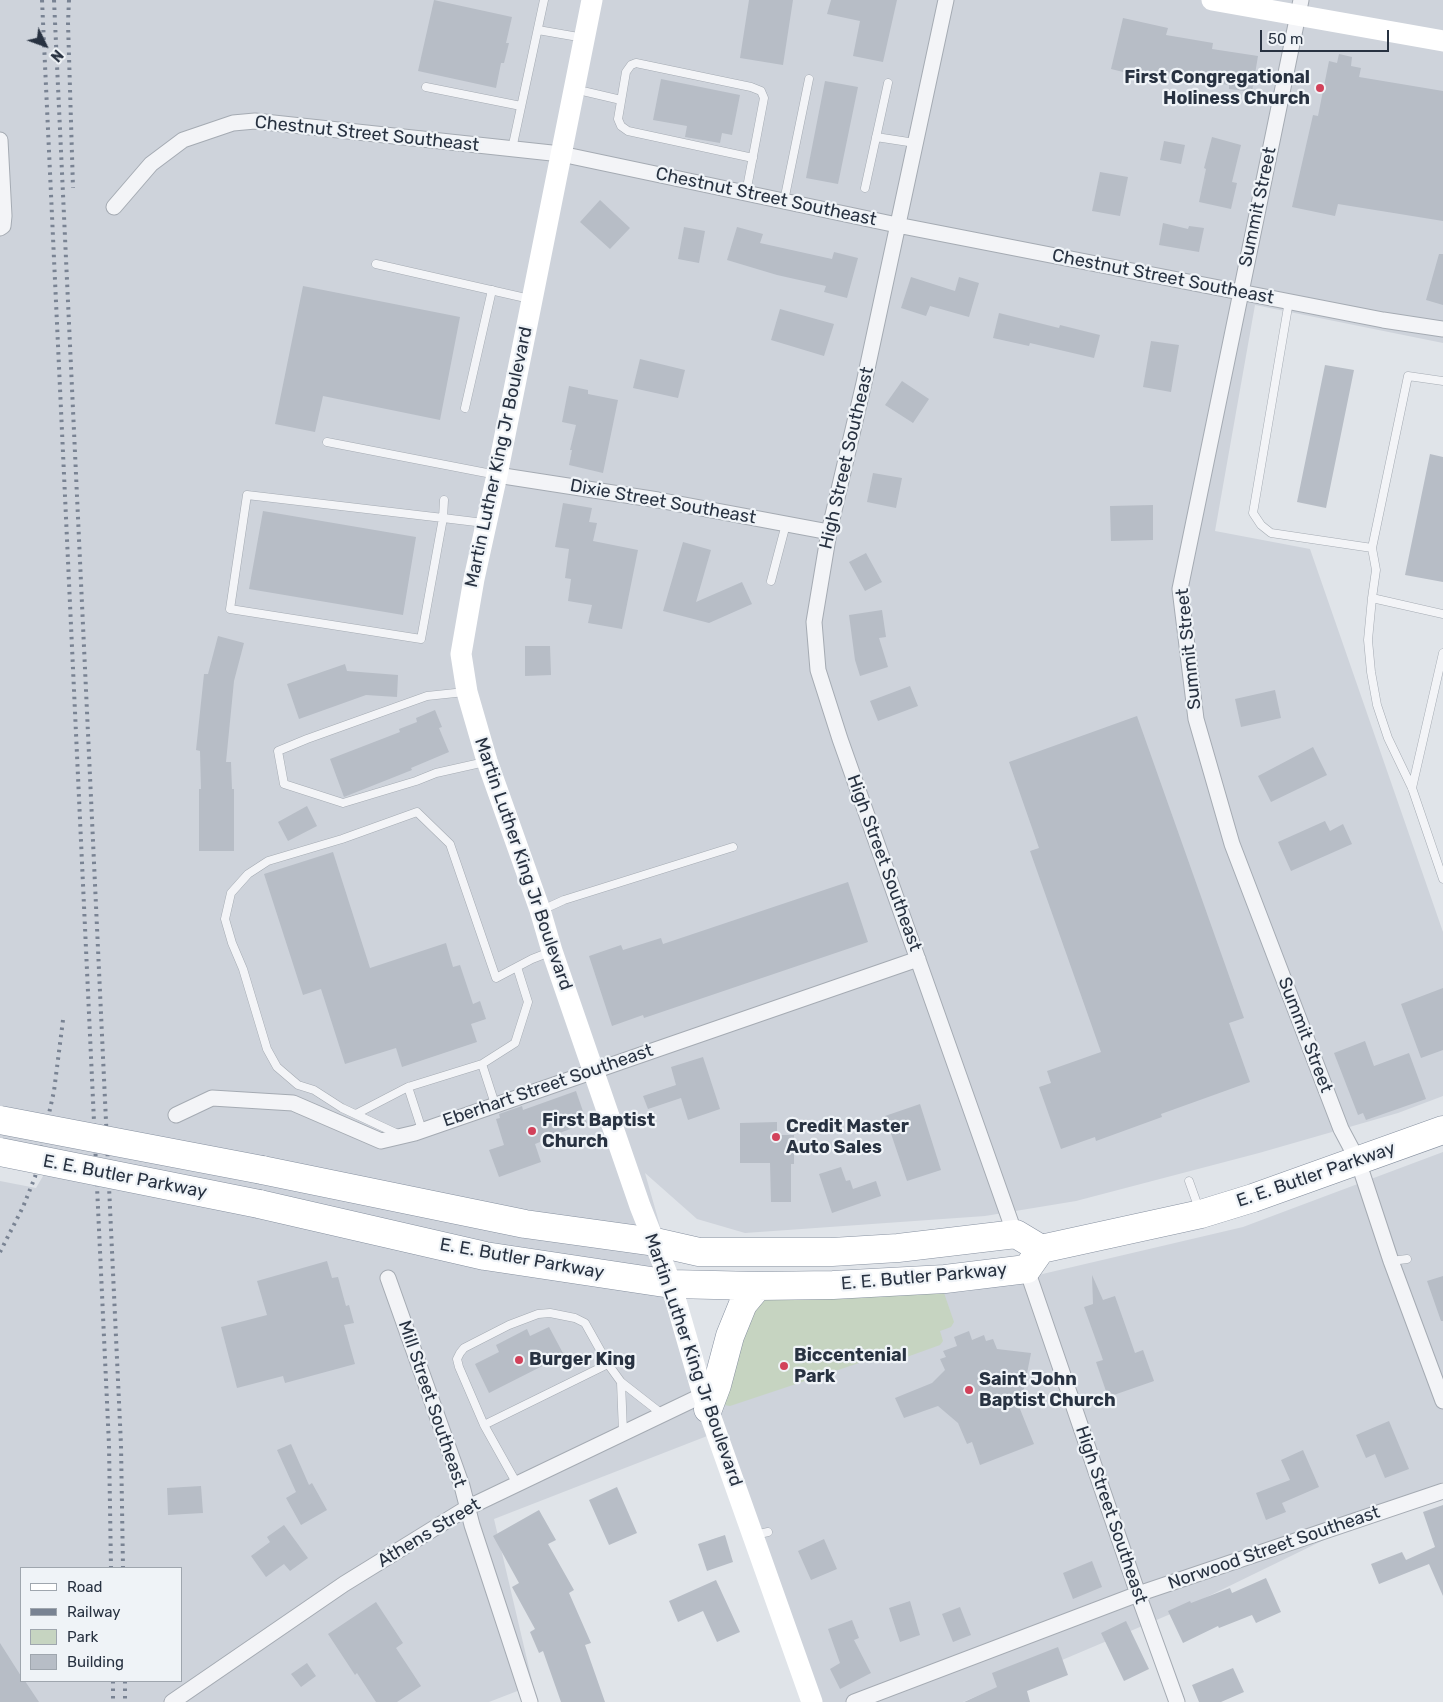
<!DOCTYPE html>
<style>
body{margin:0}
#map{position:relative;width:1443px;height:1702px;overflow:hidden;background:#e0e4e9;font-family:Rubik,sans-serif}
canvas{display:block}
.legend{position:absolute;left:20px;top:1567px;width:162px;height:115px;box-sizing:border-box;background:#eff3f7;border:1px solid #9fa6ae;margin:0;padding:6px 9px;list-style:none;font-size:15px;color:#283241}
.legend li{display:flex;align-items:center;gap:10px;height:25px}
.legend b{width:25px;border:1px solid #9fa6ae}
.north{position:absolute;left:20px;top:20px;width:50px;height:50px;-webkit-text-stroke:4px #eff3f7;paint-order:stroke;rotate:132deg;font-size:14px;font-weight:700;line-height:20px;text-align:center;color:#283241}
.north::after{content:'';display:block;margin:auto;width:18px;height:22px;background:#283241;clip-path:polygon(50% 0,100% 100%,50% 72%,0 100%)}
.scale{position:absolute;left:1260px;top:30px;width:129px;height:22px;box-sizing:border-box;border:2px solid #283241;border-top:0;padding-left:6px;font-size:15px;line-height:18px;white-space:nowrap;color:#283241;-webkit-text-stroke:4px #eff3f7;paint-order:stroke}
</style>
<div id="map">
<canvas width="1443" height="1702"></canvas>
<ul class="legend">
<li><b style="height:6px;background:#fff"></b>Road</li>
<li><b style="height:6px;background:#798393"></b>Railway</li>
<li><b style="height:14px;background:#c6d4c1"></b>Park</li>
<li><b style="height:14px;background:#b7bdc6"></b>Building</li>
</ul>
<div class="north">N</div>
<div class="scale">50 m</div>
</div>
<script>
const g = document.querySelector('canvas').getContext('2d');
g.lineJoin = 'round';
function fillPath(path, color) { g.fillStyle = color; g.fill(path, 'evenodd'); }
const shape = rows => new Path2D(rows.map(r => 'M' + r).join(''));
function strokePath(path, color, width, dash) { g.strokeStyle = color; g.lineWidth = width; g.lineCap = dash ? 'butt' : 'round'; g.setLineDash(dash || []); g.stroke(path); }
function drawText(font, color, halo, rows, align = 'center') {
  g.font = font + ' Rubik,sans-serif'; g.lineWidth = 4.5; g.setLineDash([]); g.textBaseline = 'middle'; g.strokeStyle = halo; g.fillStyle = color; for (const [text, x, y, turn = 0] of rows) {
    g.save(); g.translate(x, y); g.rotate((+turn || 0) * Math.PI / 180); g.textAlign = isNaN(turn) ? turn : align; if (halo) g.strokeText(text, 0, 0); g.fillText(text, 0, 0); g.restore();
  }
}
fillPath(shape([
 [0,0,1443,0,1443,343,1255,305,1215,531,1310,549,1443,932,1443,1096,1398,1113,1259,1153,1076,1201,985,1216,745,1233,697,1219,645,1173,711,1405,758,1307,970,1291,1243,1227,1443,1152,1443,1482,1180,1610,963,1702,816,1702,720,1431,494,1519,533,1685,489,1702,0,1702,0,1181,36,1188,56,1154,0,1141],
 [21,1568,181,1568,181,1681,21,1681]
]), '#ced3db');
fillPath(shape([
 [943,1290,954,1322,951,1327,940,1331,943,1341,940,1345,904,1358,901,1349,730,1406,724,1405,723,1403,745,1321,763,1299]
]), '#c6d4c1');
fillPath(shape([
 [434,0,512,17,506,43,509,43,504,63,501,63,496,88,418,71],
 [749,0,793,0,783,65,740,58],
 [831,0,897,0,883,62,853,56,860,21,827,14],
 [1123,18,1168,28,1166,35,1213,43,1212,49,1258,56,1252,92,1229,89,1229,85,1157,74,1156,80,1111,69],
 [1339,54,1352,57,1351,66,1361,68,1359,77,1443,91,1443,221,1338,204,1335,216,1292,207,1313,115,1318,116,1329,61,1337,63],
 [661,79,740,95,732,135,722,133,720,143,685,137,687,126,653,120],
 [825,81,858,87,838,184,806,178],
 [1212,137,1241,145,1232,182,1237,183,1231,209,1199,202,1206,169,1204,168],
 [1164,141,1185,145,1181,164,1160,160],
 [1100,172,1128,177,1120,216,1092,211],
 [600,200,630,228,610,249,580,222],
 [1163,223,1188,229,1189,226,1204,228,1199,252,1159,245],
 [684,227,705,231,699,263,678,259],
 [737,227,763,234,760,243,832,259,834,252,858,258,847,298,824,292,826,286,777,275,727,260],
 [1439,254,1443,254,1443,305,1426,300],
 [911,277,955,291,959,277,979,283,969,317,930,306,926,316,901,308],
 [303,286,460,317,440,420,323,396,315,432,275,424],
 [780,309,834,324,824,356,771,340],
 [999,313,1059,328,1060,325,1100,335,1094,358,1030,343,1029,346,993,338],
 [1151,341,1179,345,1171,392,1143,387],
 [640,359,685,370,678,398,633,388],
 [1325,365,1354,370,1326,508,1297,502],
 [902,381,929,399,913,423,885,405],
 [569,386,588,390,588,394,618,400,603,473,569,465,572,450,570,450,576,425,562,422],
 [1430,454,1443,457,1443,582,1405,575],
 [873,473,902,478,896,508,867,502],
 [563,503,592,508,589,522,597,523,593,541,638,550,622,629,588,623,592,605,568,601,571,579,565,578,569,549,555,547],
 [1153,505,1153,540,1111,541,1110,506],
 [263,511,416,537,403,615,249,589],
 [683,542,711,550,696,602,742,582,752,604,709,623,663,611],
 [866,553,882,582,865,591,849,562],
 [882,610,886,637,879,638,888,667,860,676,855,660,849,615],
 [218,636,244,643,234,681,226,762,231,762,232,789,234,789,234,851,199,851,199,789,201,789,200,751,196,750,204,674,208,674],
 [525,646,550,646,551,675,525,676],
 [345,664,347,671,398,675,397,697,366,695,299,719,287,684],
 [910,686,918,706,878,721,870,701],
 [1275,690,1281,718,1241,727,1235,699],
 [435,710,442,727,439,728,449,752,411,768,412,770,344,797,330,759,400,732,399,729,417,722,416,718],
 [1137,716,1244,1018,1229,1023,1250,1082,1161,1114,1162,1117,1096,1141,1095,1137,1061,1149,1039,1087,1051,1083,1047,1071,1101,1052,1030,851,1039,848,1009,762],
 [1313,747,1327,775,1271,802,1258,776],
 [307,806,317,826,288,841,278,822],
 [1325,821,1330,831,1343,824,1352,844,1291,871,1278,842],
 [333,852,370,968,446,943,453,967,460,965,473,1004,480,1001,486,1019,471,1024,477,1042,402,1067,396,1048,345,1064,321,989,303,995,264,874],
 [848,882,868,942,644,1018,643,1015,612,1026,589,956,621,945,623,950,661,938,663,944],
 [1443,988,1443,1050,1421,1058,1401,1004],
 [1365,1041,1374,1066,1409,1053,1426,1099,1366,1120,1363,1113,1358,1115,1334,1053],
 [703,1057,720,1109,688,1120,681,1098,648,1109,643,1096,676,1085,671,1067],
 [576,1091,587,1123,540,1140,540,1142,535,1144,541,1162,499,1177,489,1150,504,1145,496,1119,500,1118,499,1114,522,1106,523,1110],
 [920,1104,941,1170,907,1181,885,1116],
 [777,1122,777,1135,794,1135,794,1164,791,1164,791,1202,771,1202,770,1163,740,1163,740,1123],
 [841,1167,846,1181,850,1180,853,1189,876,1181,881,1196,832,1213,819,1174],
 [327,1261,332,1278,338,1277,346,1306,349,1305,354,1323,344,1325,355,1364,285,1383,283,1376,237,1388,221,1327,267,1315,257,1281],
 [1092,1275,1103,1300,1115,1296,1135,1353,1143,1350,1154,1381,1108,1397,1096,1362,1103,1360,1084,1307,1093,1304],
 [1443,1276,1443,1321,1441,1321,1427,1281],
 [549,1327,564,1355,489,1393,475,1364,499,1352,496,1345,527,1329,530,1336],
 [969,1331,972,1340,984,1335,986,1341,993,1339,997,1349,1031,1353,1020,1409,1034,1444,980,1465,972,1442,967,1444,958,1423,938,1406,904,1418,895,1398,932,1383,945,1370,940,1359,946,1357,943,1351,957,1346,954,1337],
 [1389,1421,1409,1469,1385,1478,1375,1454,1366,1458,1356,1435],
 [291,1444,309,1485,312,1483,327,1510,301,1525,286,1498,296,1492,277,1450],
 [1303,1450,1319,1487,1282,1503,1286,1512,1266,1520,1256,1493,1290,1480,1281,1460],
 [201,1486,203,1513,168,1515,167,1488],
 [617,1487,637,1533,609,1545,589,1500],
 [1443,1505,1443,1596,1429,1564,1379,1584,1371,1564,1402,1552,1406,1560,1435,1547,1423,1512],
 [539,1510,556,1540,548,1544,574,1590,569,1593,591,1643,585,1645,605,1702,561,1702,543,1651,539,1653,530,1632,535,1629,512,1587,519,1583,493,1536],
 [284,1525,308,1558,290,1571,284,1564,266,1577,251,1556,270,1542,267,1537],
 [725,1535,733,1562,707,1571,698,1544],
 [824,1539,837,1569,811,1580,798,1551],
 [1092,1561,1102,1587,1073,1599,1063,1573],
 [1266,1578,1281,1612,1256,1623,1252,1615,1219,1628,1218,1626,1183,1643,1168,1611,1190,1601,1191,1603,1230,1588,1232,1593],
 [716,1580,740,1632,717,1642,703,1611,678,1622,669,1601],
 [910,1601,920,1635,900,1642,889,1608],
 [376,1602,403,1643,396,1648,421,1686,397,1702,376,1702,357,1673,355,1675,328,1634],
 [960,1607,971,1635,953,1642,942,1614],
 [852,1620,859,1638,854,1640,871,1673,840,1689,830,1669,840,1663,828,1629],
 [1126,1621,1149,1669,1124,1681,1101,1633],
 [0,1643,21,1676,21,1681,25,1681,39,1702,0,1702],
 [1058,1647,1068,1675,1027,1691,1030,1702,964,1702,997,1687,992,1673],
 [307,1663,316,1676,301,1687,291,1674],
 [1233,1668,1244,1692,1221,1702,1199,1702,1192,1685]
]), '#b7bdc6');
const lane = shape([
 [538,30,584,38],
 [426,87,521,106],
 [574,89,621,100],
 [876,137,915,143],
 [512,149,544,0],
 [865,188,888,83],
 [746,193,764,98,761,91,751,87,636,63,631,65,626,72,618,119,621,126,628,131,753,158],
 [784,201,809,79],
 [376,264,530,299],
 [1289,301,1253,513,1261,525,1271,533,1372,548],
 [1443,381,1408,376,1372,548,1376,570,1372,598,1368,640,1371,672,1377,705,1388,738,1412,788,1443,879],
 [465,408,492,290],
 [327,442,497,475],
 [444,500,443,518,421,639,230,609,247,495,443,518,484,523],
 [771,581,786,524],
 [1372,598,1443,614],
 [465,692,427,696,307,739,278,751,284,784,343,803,416,781,436,773,485,762],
 [1412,788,1443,653],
 [542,910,564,900,733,847],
 [482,1064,495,1104],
 [408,1087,482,1064,515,1043,528,1002,517,967],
 [356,1114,408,1087,422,1130],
 [400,1135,342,1108,314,1090,298,1085,277,1067,267,1049,243,969,232,943,225,919,231,893,248,874,268,861,342,839,417,812,450,844,496,978,532,959,550,952],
 [1189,1181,1199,1209],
 [1391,1261,1407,1259],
 [621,1382,623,1432],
 [484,1425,459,1367,457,1359,460,1353,464,1348,509,1325,538,1314,550,1313,575,1318,585,1323,608,1364,621,1382,662,1414],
 [517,1484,484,1425,608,1364],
 [755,1535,768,1532]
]);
const street = shape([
 [946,0,864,383,829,532,814,622,818,670,840,739,1017,1240],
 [1301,0,1180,589,1196,719,1232,844,1341,1129,1358,1161,1391,1261,1443,1401],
 [0,140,4,216,3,226,0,228],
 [114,207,151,164,183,140,233,123,255,121,561,154,897,225,1383,320,1443,329],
 [497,475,658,500,829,532],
 [176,1115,212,1098,293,1103,381,1141,415,1133,918,959],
 [1025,1264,1138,1594,1177,1702],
 [388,1278,462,1486,472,1525,530,1702],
 [172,1702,344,1584,467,1508,703,1395],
 [854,1702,1138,1594,1443,1491]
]);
const highway = shape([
 [262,1170,525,1224,655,1242,699,1252,832,1252,898,1248,1016,1234,1041,1249,1201,1214,1253,1198,1443,1130],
 [259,1204,485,1256,671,1284,758,1286,833,1285,945,1279,1027,1269,1041,1249],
 [708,1409,717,1385,730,1336,743,1304,758,1286]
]);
strokePath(lane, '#a5abb3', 9);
strokePath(street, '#a5abb3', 17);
strokePath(highway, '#8791a0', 29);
strokePath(lane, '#f3f4f7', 8);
strokePath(street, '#f3f4f7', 15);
strokePath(shape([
 [592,0,497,475,474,579,461,654,467,692,487,761,540,910,552,951,640,1206,671,1284,703,1395,812,1702],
 [1212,0,1443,41]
]), '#fff', 21);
strokePath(highway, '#fff', 28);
strokePath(shape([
 [42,0,109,1445,111,1568],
 [54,0,121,1445,123,1568],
 [69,0,68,23,73,188],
 [0,1252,23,1207,35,1177,54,1091,63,1020],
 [113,1681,113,1702],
 [125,1681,125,1702]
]), '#798393', 4, [2.5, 5]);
const highwayBridge = shape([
 [0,1120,262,1170],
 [0,1152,259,1204]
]);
strokePath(highwayBridge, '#8791a0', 29, []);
strokePath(highwayBridge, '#fff', 28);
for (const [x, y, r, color] of [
 [1320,88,5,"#d2415a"],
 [532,1131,5,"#d2415a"],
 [776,1137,5,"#d2415a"],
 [519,1360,5,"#d2415a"],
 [784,1366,5,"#d2415a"],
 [969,1390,5,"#d2415a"]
]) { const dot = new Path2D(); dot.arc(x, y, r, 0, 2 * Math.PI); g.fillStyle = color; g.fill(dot); strokePath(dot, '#eff3f7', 2); }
drawText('bold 18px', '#283241', '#eff3f7', [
 ["First Congregational",1310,78,"right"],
 ["Holiness Church",1310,99,"right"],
 ["First Baptist",542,1121],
 ["Church",542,1142],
 ["Credit Master",786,1127],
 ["Auto Sales",786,1148],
 ["Biccentenial",794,1356],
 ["Park",794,1377],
 ["Burger King",529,1360],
 ["Saint John",979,1380],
 ["Baptist Church",979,1401]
], 'left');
drawText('18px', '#283241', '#eff3f7', [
 ["Chestnut Street Southeast",367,134,6],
 ["Chestnut Street Southeast",766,197,12],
 ["Summit Street",1258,207,-78],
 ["Chestnut Street Southeast",1163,277,11],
 ["Martin Luther King Jr Boulevard",499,457,-78],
 ["High Street Southeast",847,458,-77],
 ["Dixie Street Southeast",663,502,10],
 ["Summit Street",1189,649,-96],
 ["High Street Southeast",884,863,70],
 ["Martin Luther King Jr Boulevard",523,864,71],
 ["Summit Street",1305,1035,69],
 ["Eberhart Street Southeast",548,1086,-19],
 ["E. E. Butler Parkway",1316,1175,-19],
 ["E. E. Butler Parkway",125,1177,11],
 ["E. E. Butler Parkway",522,1259,10],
 ["E. E. Butler Parkway",924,1277,-5],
 ["Martin Luther King Jr Boulevard",693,1360,71],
 ["Mill Street Southeast",432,1404,71],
 ["High Street Southeast",1111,1515,71],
 ["Athens Street",429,1533,-31],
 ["Norwood Street Southeast",1274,1548,-19]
]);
</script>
